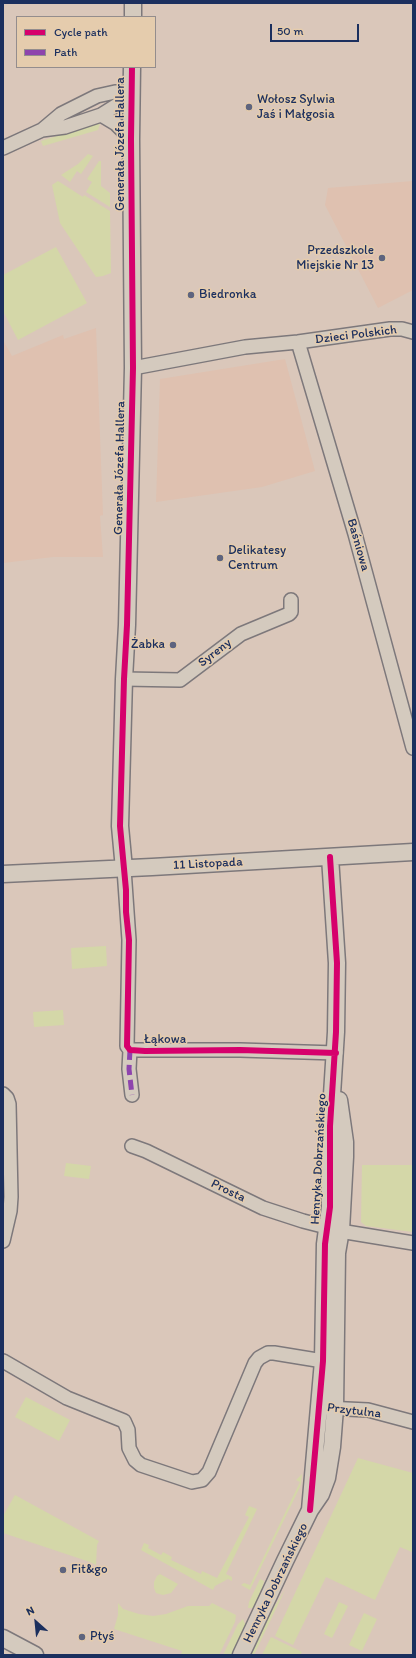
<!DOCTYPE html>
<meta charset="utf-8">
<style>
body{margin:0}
#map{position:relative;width:416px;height:1658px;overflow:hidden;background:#dac7ba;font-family:Itim,sans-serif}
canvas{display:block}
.frame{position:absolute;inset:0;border:4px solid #1b2f5e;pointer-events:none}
.legend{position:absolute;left:16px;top:16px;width:140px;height:52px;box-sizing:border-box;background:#e5ccad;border:1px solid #948d8d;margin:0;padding:5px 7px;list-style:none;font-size:12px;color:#1b2f5e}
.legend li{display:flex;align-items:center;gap:8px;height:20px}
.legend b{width:20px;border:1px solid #948d8d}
.north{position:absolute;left:16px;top:1602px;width:40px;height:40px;-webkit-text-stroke:3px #e5ccad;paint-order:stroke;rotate:333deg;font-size:11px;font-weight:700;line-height:16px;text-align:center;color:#1b2f5e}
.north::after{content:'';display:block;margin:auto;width:14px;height:18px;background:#1b2f5e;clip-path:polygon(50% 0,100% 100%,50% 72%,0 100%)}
.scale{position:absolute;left:270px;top:24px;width:89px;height:18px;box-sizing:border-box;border:2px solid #1b2f5e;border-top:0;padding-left:5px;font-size:12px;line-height:14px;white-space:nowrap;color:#1b2f5e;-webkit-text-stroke:3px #e5ccad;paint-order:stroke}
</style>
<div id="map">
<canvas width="416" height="1658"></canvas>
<div class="frame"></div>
<ul class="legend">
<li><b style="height:5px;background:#d6006c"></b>Cycle path</li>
<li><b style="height:5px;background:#8e44ad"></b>Path</li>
</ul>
<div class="north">N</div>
<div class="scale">50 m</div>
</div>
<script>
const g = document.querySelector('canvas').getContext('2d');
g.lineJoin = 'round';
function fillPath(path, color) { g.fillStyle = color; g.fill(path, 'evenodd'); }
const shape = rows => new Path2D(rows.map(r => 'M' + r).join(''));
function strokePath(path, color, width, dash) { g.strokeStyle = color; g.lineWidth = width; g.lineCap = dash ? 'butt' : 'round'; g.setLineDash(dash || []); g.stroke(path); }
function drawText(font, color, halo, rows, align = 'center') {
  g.font = font + ' Itim,sans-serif'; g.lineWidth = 3; g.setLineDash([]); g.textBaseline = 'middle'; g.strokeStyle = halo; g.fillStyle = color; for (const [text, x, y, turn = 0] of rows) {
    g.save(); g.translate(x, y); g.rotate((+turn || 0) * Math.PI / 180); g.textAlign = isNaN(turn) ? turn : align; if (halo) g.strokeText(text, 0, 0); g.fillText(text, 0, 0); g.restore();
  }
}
fillPath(shape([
 [413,181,413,290,378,308,325,205,328,188],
 [96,328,103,515,100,516,103,557,53,557,3,563,3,340,12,356,63,335,64,339],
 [285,359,315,471,262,487,156,502,160,379]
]), '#dfc1b0');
fillPath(shape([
 [95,124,100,124,98,130,43,146,41,141],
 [88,154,93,156,81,174,77,171,70,182,61,175,78,164],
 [99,161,101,161,101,186,110,193,110,207,86,192,92,182,87,179],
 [58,181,83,197,84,195,110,211,111,273,103,276,96,277,60,223,52,185],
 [56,247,87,303,18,340,3,311,3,275],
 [106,946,107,966,72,969,71,948],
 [63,1010,64,1025,34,1027,33,1012],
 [66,1163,91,1166,89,1179,64,1176],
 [362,1165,413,1165,413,1232,366,1226,361,1222],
 [26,1397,70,1420,59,1441,15,1417],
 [358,1458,413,1473,413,1549,412,1552,400,1547,375,1600,326,1577,293,1645,275,1636],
 [302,1474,301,1484,299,1489,250,1590,241,1585,244,1583,250,1585,300,1482,296,1480],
 [15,1495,99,1541,97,1545,96,1565,90,1562,3,1533,3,1516],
 [249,1506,257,1509,226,1574,232,1577,232,1581,228,1579,215,1586,213,1590,141,1550,144,1543,149,1545,148,1548,161,1555,163,1552,172,1557,171,1560,201,1574,202,1571,217,1578,249,1517,245,1515],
 [160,1574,178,1584,171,1593,163,1595,156,1593,154,1588,154,1582,157,1576],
 [260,1579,264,1581,258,1604,254,1608,248,1608,249,1602],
 [285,1590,254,1655,248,1655,263,1624],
 [339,1602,348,1606,332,1638,324,1634],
 [118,1603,123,1609,139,1614,153,1616,166,1614,188,1606,209,1606,212,1603,236,1615,235,1622,219,1655,181,1655,182,1651,114,1629,118,1615],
 [364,1613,377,1619,362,1651,349,1645],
 [243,1619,246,1626,234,1655,223,1655,238,1624],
 [271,1637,302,1652,300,1655,262,1655]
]), '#d4d7a8');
const minor = shape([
 [101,115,116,124,131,139],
 [42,130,65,127,101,115,117,105,131,92],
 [3,148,42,130,61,114,97,96,115,92,131,92],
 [298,342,355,534,413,748],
 [133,368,245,347,298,342,390,329,402,329,413,332],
 [124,679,180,680,241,634,289,614,291,612,291,600],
 [124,869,129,940,127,1046,130,1050,240,1050,336,1053],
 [130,1050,129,1069,132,1095],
 [3,1094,7,1098,9,1104,11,1197,10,1211,3,1241],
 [132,1146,146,1151,263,1208,303,1221,346,1232,413,1243],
 [3,1361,67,1398,124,1421,128,1430,129,1448,135,1460,141,1465,192,1482,202,1480,209,1472,255,1363,259,1358,268,1353,274,1353,323,1361],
 [326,1408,368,1410,413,1422]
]);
const tertiary = shape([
 [133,17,133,3],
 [124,869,120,826,124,679,127,625,133,368,131,139,132,67],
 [3,874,152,867,413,852],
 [310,1510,323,1361,325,1244,330,1207,330,1126,336,1032,337,963,330,857],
 [3,1638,35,1655],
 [241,1655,285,1561,310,1510,321,1494,327,1478,332,1447,335,1408,337,1253,341,1230,345,1157,345,1142,339,1100]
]);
strokePath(minor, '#7d787b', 16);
strokePath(tertiary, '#7d787b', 19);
strokePath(minor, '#d4cabe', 13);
strokePath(tertiary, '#d4cabe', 16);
strokePath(shape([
 [130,1050,129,1069,132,1095]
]), '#8e44ad', 5, [10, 5]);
strokePath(shape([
 [132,67,131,139,133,368,127,625,124,679,120,826,126,890,126,912,129,940,127,1046,130,1050,145,1051,240,1050,336,1053],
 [310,1510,323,1361,325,1244,330,1207,330,1126,336,1032,337,963,330,857]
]), '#d6006c', 6);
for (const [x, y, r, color] of [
 [249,107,4,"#5e647e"],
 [382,258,4,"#5e647e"],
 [191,295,4,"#5e647e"],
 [220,558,4,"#5e647e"],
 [173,645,4,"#5e647e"],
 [63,1570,4,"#5e647e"],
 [82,1637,4,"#5e647e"]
]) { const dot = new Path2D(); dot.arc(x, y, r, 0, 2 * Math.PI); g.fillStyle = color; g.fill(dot); strokePath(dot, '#e5ccad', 1.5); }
drawText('13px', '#1b2f5e', '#e5ccad', [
 ["Wołosz Sylwia",257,100],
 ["Jaś i Małgosia",257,115],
 ["Przedszkole",374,251,"right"],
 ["Miejskie Nr 13",374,266,"right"],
 ["Biedronka",199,295],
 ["Delikatesy",228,551],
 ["Centrum",228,566],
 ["Żabka",165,645,"right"],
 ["Fit&go",71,1570],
 ["Ptyś",90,1637]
], 'left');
drawText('13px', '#1b2f5e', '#e5ccad', [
 ["Generała Józefa Hallera",121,144,-90],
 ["Dzieci Polskich",356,335,-7],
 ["Generała Józefa Hallera",120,468,-89],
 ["Baśniowa",358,545,74],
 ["Syreny",215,653,-38],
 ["11 Listopada",208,864,-3],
 ["Łąkowa",165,1040],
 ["Henryka Dobrzańskiego",319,1159,-87],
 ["Prosta",228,1191,26],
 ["Przytulna",354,1411,7],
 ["Henryka Dobrzańskiego",276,1583,-64]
]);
</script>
